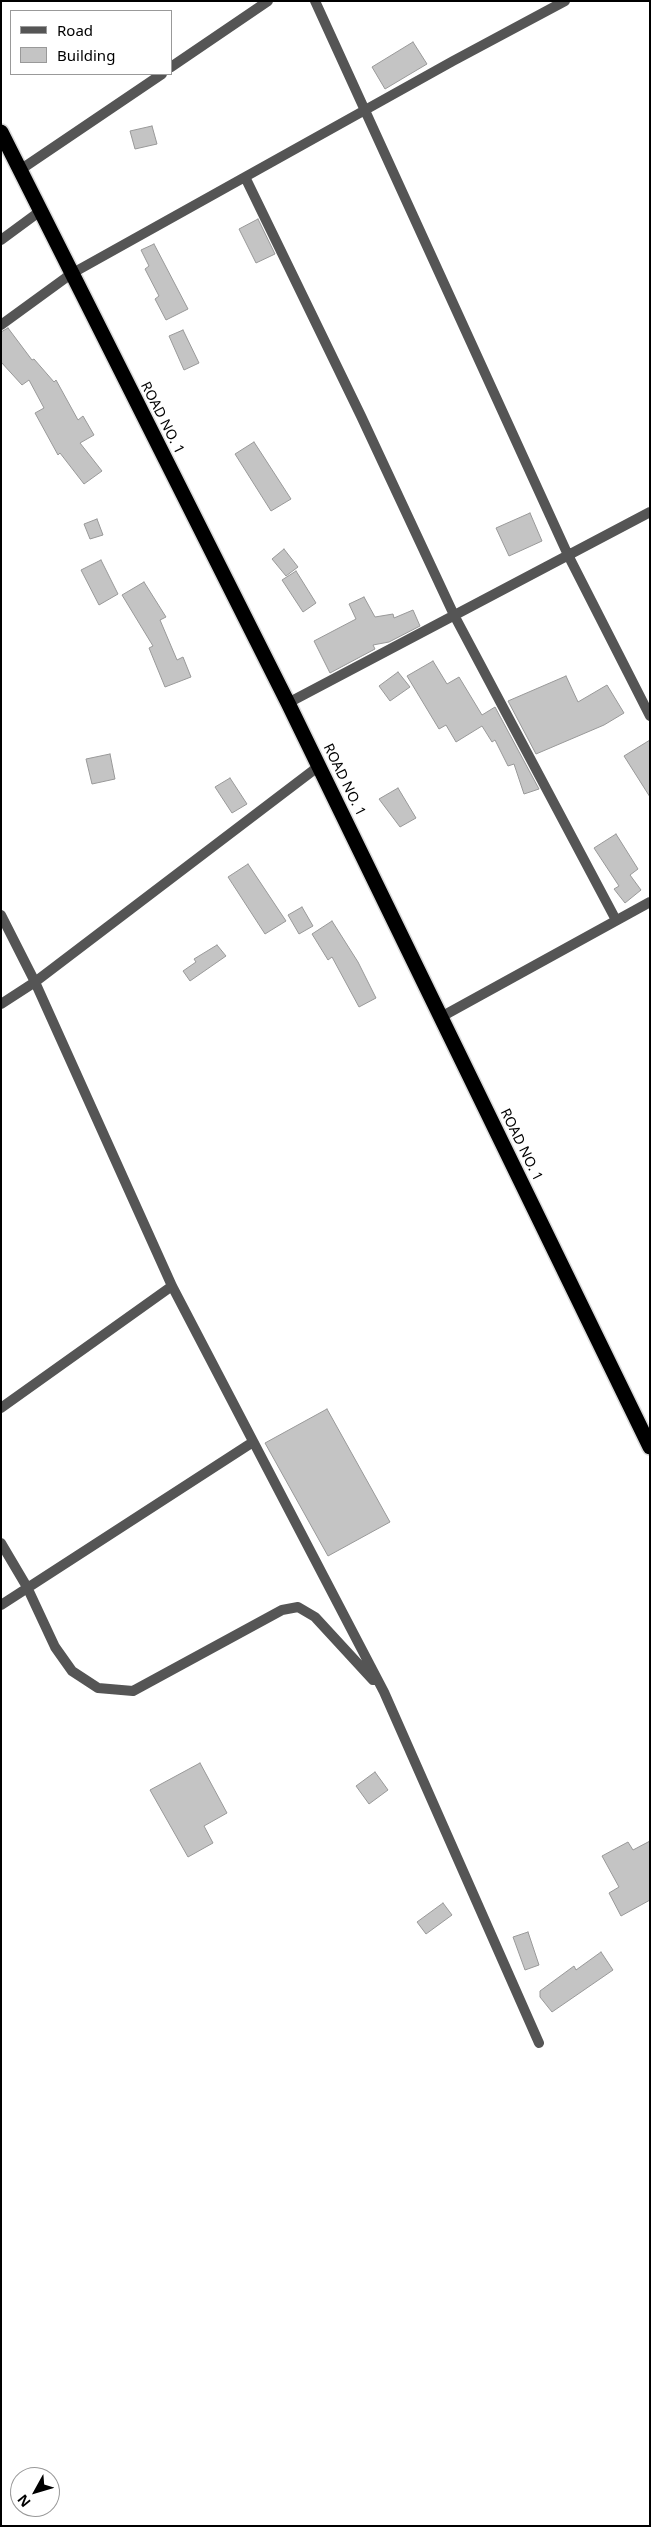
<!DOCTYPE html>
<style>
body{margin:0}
#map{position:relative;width:651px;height:2527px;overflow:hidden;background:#fff;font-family:"Noto Sans",sans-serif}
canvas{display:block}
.frame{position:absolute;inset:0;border:2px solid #000;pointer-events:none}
.legend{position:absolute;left:10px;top:10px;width:162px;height:65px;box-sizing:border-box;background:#fff;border:1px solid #999;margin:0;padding:6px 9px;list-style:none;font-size:15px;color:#000}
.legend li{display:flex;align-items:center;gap:10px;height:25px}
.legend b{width:25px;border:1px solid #999}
.north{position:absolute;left:10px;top:2467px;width:50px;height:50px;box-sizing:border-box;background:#fff;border:1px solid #999;border-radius:50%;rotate:231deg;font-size:14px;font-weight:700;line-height:20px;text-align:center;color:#000}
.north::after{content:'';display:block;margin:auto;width:18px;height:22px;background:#000;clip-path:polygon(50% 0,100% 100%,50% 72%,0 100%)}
</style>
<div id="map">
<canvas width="651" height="2527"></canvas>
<div class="frame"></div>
<ul class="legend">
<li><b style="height:6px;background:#555"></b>Road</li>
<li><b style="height:14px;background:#c4c4c4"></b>Building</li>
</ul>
<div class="north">N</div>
</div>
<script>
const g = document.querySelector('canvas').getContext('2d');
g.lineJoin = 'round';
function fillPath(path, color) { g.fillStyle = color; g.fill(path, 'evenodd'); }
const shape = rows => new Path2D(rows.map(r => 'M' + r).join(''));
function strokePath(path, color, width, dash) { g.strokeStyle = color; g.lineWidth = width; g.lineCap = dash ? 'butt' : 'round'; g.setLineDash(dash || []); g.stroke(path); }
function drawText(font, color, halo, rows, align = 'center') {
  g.font = font + ' "Noto Sans",sans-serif'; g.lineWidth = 4.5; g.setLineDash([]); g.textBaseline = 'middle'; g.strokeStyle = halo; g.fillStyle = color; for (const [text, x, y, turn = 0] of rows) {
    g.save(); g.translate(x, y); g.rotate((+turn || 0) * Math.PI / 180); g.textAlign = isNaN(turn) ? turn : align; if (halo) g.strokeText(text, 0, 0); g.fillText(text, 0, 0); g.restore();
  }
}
const building = shape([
 [413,42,427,64,385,89,372,67,413,42],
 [152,126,157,144,135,149,130,131,152,126],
 [258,219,275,254,256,263,239,229,258,219],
 [154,244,188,309,166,320,155,299,159,296,145,269,149,266,141,250,154,244],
 [8,328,32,360,34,359,54,382,56,380,78,420,83,416,94,435,80,443,102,471,84,484,60,453,58,455,35,413,44,408,29,380,22,385,1,362,1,332,8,328],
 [183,330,199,363,184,370,169,336,183,330],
 [254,442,291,499,271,511,235,454,254,442],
 [530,513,542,541,509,556,496,528,530,513],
 [97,519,103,535,90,539,84,524,97,519],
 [284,549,298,567,286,576,272,559,284,549],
 [101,560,118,594,99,605,81,570,101,560],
 [296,571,316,603,303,612,282,580,296,571],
 [144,582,166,617,160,620,177,660,183,657,191,677,165,687,149,648,153,646,122,595,144,582],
 [364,597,375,617,393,614,394,618,413,610,420,626,389,642,373,645,375,649,330,673,314,641,356,619,349,604,364,597],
 [433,661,447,684,459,677,482,715,495,707,539,789,524,794,514,764,508,766,495,740,492,742,482,726,456,742,446,725,439,729,407,676,433,661],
 [398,672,410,687,390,701,379,686,398,672],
 [566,676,578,702,607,685,624,713,604,725,536,754,508,701,566,676],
 [650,740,650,797,624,756,650,740],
 [110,754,115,779,92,784,86,759,110,754],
 [230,778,247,804,232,813,215,787,230,778],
 [398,788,416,818,400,827,379,799,398,788],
 [616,834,638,869,630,875,641,890,625,903,614,889,619,886,594,848,616,834],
 [248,864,286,921,265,934,228,877,248,864],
 [302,907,313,926,299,934,288,915,302,907],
 [332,921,358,962,376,998,359,1007,332,957,328,960,312,934,332,921],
 [217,945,226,956,190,981,183,971,196,962,194,959,217,945],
 [327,1409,390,1522,328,1556,265,1443,327,1409],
 [200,1763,227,1813,204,1826,213,1843,188,1857,150,1790,200,1763],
 [375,1772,388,1790,369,1804,356,1786,375,1772],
 [650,1841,650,1900,621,1916,609,1893,619,1887,602,1856,628,1842,633,1850,650,1841],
 [443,1903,452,1915,426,1934,417,1922,443,1903],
 [528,1932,539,1965,525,1970,513,1937,528,1932],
 [601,1952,613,1970,552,2012,540,1997,540,1991,574,1966,576,1970,601,1952]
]);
fillPath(building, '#c4c4c4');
strokePath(building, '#999', 1);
const highway = shape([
 [1,132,288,703,650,1447]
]);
strokePath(highway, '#dbdbdb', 18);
strokePath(shape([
 [315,1,568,555,650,716],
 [171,67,268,1],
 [20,170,162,74],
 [245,177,361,416,454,615,616,920],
 [1,240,39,212],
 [1,325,71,274,453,61,565,1],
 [288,703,650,512],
 [1,915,35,982,172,1286,384,1692,539,2043],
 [1,1004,35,982,319,766],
 [441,1017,650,902],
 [1,1408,172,1286],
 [1,1543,27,1587,55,1647,72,1671,98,1688,133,1691,282,1610,298,1607,315,1617,373,1680],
 [1,1605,253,1442]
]), '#555', 10);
strokePath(highway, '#000', 15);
drawText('14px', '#000', '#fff', [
 ["ROAD NO. 1",162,418,63],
 ["ROAD NO. 1",344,780,64],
 ["ROAD NO. 1",521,1145,64]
]);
</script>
